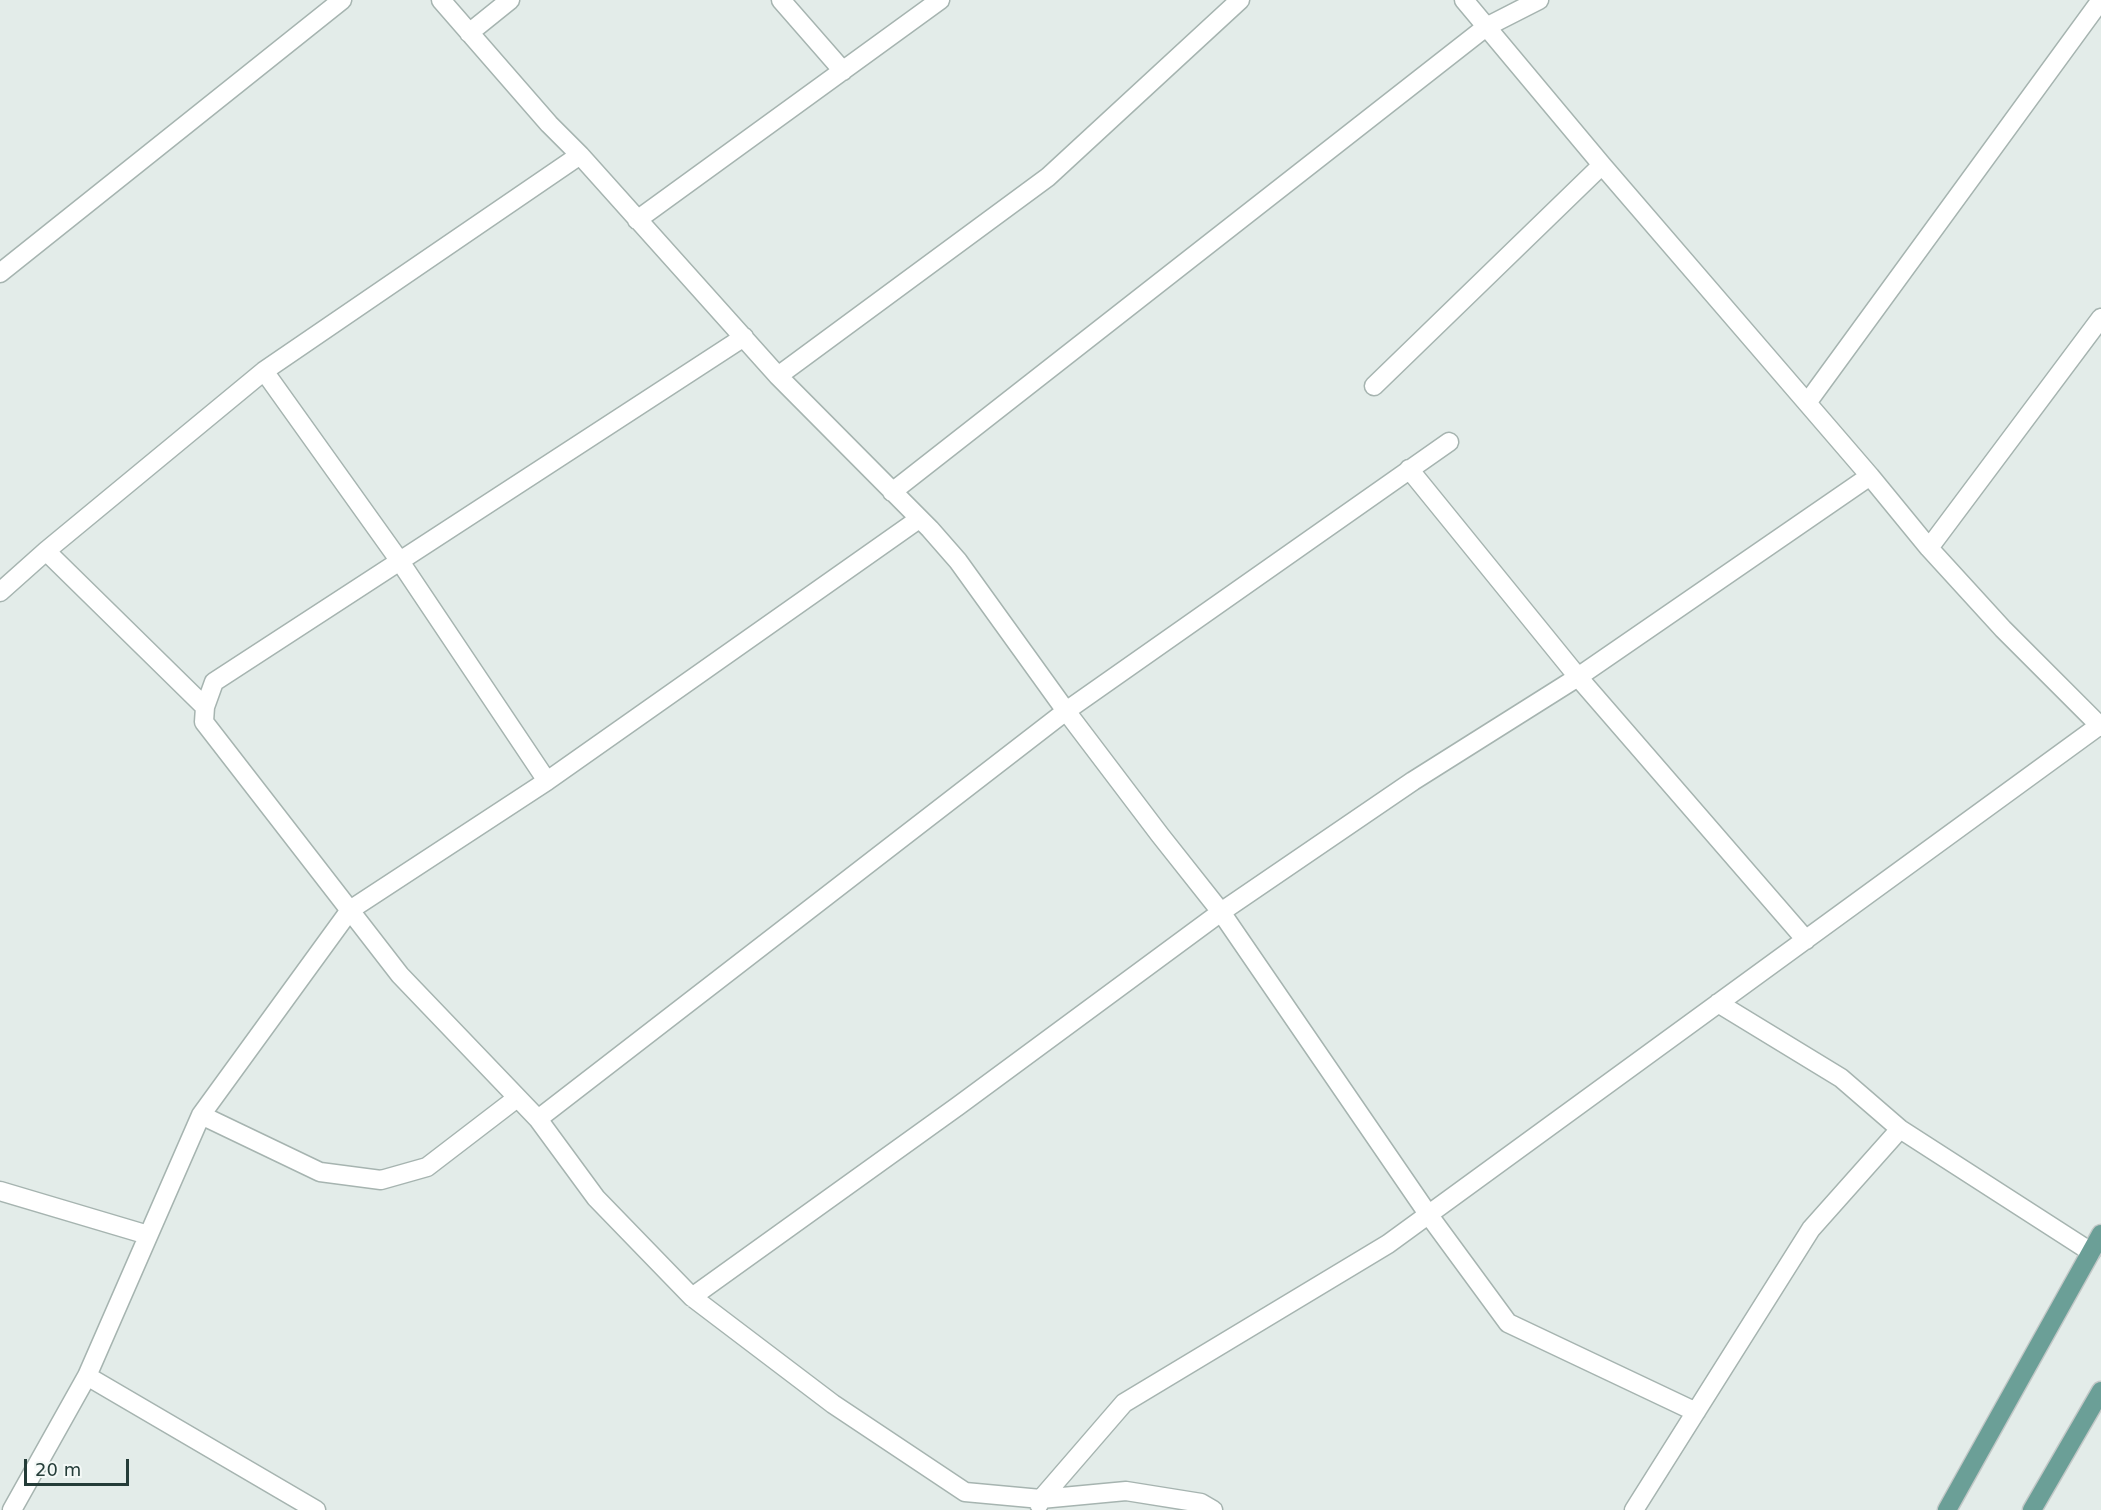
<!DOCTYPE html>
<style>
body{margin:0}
#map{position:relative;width:2101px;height:1510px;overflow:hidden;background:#e3ece9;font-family:"DejaVu Sans",sans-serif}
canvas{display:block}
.scale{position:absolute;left:24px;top:1459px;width:105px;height:27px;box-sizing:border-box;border:3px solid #243c38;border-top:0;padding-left:8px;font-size:18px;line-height:21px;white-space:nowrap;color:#243c38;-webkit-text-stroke:4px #f4f9f7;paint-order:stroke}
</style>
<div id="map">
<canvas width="2101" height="1510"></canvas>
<div class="scale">20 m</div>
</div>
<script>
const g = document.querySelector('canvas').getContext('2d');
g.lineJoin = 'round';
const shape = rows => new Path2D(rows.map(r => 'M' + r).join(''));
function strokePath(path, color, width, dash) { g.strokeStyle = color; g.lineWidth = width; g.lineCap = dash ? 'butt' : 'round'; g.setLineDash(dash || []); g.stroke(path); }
const street = shape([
 [441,0,549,124,580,155,778,376,930,529,958,561,1066,711,1160,835,1221,912,1428,1214,1508,1323,1696,1412],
 [781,0,843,71],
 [1464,0,1602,165,1870,476,1929,548,2003,629,2101,727],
 [469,33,510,0],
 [637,220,940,0],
 [0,273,342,0],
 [744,337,214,682,205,707,204,722,400,975,538,1119,596,1198,692,1297,833,1404,965,1492,1041,1499,1126,1491,1201,1503,1213,1510],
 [264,371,399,560,547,781],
 [778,376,1048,177,1240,0],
 [1374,386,1602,165],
 [1807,403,2101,0],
 [1409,469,1578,677,1806,940],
 [892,492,1486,27,1539,0],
 [1929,548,2101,318],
 [46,551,205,707],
 [0,592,46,551,264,371,580,155],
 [1718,1003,1841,1078,1900,1129,2091,1252],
 [201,1115,320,1172,381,1180,427,1167,517,1098],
 [538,1119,1066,711,1449,442],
 [0,1191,148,1235],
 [692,1297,958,1106,1221,912,1413,781,1578,677,1870,476],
 [87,1376,316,1510],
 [1039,1504,1041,1499,1124,1403,1388,1244,2100,725],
 [12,1510,87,1376,201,1115,350,910,547,781,919,519],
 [1634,1510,1811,1229,1900,1129]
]);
const primary = shape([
 [1947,1510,2101,1234],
 [2032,1510,2101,1391]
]);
strokePath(street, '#a6b4b0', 21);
strokePath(primary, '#c2c8c7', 21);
strokePath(street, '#fff', 18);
strokePath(primary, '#6b9f97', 18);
</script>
